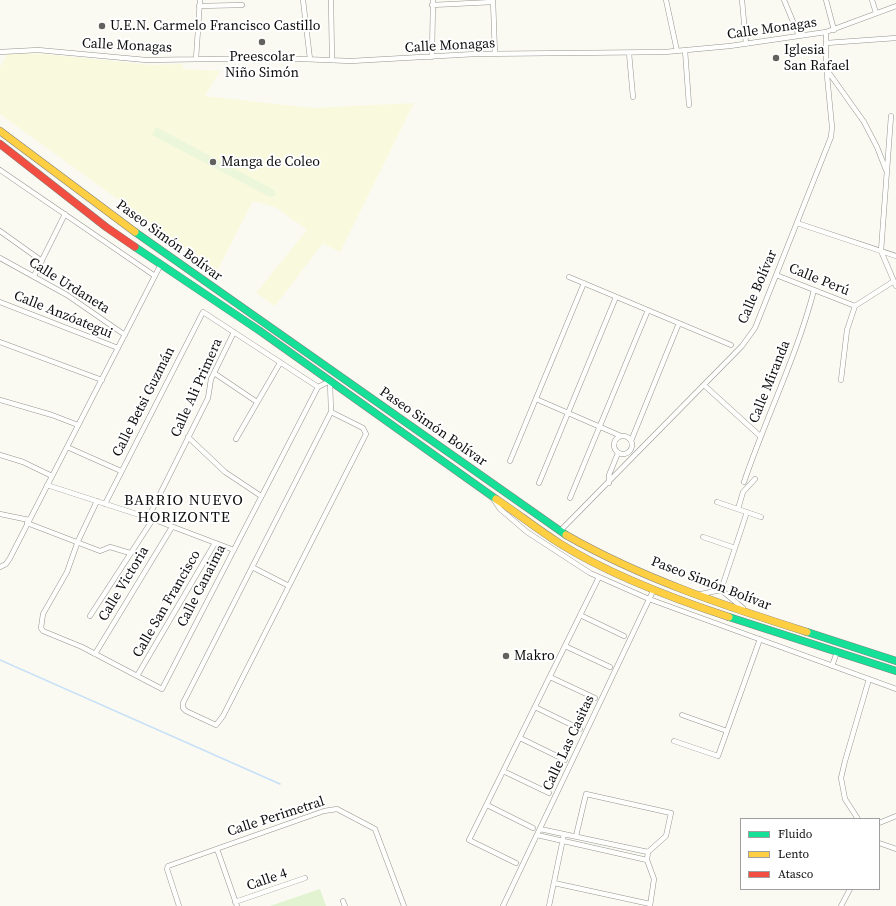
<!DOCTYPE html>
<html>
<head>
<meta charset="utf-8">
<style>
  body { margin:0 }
  #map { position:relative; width:896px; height:906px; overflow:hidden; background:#fbfaf2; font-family:"Source Serif 4",serif }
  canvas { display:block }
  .legend { position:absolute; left:740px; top:818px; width:140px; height:72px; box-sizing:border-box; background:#fff; border:1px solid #9f9f9f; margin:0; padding:5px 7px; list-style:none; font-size:12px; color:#0e0e0e }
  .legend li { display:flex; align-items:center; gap:8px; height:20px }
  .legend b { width:20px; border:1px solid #9f9f9f }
</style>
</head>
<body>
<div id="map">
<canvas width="896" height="906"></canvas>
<ul class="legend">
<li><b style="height:5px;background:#16e098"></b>Fluido</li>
<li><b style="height:5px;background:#ffcf43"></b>Lento</li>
<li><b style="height:5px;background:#f24e42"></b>Atasco</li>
</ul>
</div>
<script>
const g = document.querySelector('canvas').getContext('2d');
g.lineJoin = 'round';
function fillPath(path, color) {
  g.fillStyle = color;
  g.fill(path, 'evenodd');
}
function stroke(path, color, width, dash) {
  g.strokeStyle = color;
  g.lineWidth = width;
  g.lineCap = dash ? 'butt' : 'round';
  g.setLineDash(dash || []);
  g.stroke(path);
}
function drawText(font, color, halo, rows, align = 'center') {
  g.font = font + ' "Source Serif 4",serif';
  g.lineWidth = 4;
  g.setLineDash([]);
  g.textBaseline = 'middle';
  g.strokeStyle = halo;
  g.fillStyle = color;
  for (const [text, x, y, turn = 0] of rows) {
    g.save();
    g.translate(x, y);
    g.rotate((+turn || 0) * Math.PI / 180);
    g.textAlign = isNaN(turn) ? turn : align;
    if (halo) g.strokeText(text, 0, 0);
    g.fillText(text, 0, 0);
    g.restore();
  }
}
fillPath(new Path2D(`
  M8 53 44 54 151 65 183 64V69L220 71 205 96 313 108 414 103 340 252 323 243 275 306 256 293 307 230 275 207 253 201 217 271 0 114V67Z`), '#f8f9dd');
fillPath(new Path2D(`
  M320 889 326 906H270Z`), '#e1f3d0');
fillPath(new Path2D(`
  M156 127 274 190 276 195 270 197 152 135Z`), '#ecf6da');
stroke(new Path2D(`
  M0 660 280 784`), '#c5e0f8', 1.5);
const street = new Path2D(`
  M303 0 310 59
  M331 0 332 60
  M493 0 495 54
  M666 0 677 51
  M742 0 746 44
  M784 0 799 36
  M826 0 834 30
  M872 0 876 13
  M432 5 493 2
  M199 6 242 5
  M826 43 896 38
  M685 50 689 105
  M0 52 38 50 146 60 277 58 351 61 475 54 665 52 730 46 826 32 896 6
  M629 53 633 97
  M432 57 433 0
  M196 59 200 0
  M827 70 864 122 877 147 886 170
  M891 116 881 251 896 286
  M0 170 155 276
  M797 223 896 256
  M0 231 42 261
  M0 258 67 295 125 335
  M776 275 855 306
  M34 276 65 214
  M569 277 731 345
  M0 302 118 348
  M0 342 102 380
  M214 373 257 402
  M841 380 847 330 855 306 894 281
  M704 385 760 436
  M536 399 621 436
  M0 400 52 415 78 425
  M614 445a9 9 0 1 1 18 0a9 9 0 1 1-18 0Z
  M188 437 225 472 261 496
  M236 439 280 363
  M631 441 679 323
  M67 447 121 471
  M0 455 23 462 52 476
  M510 461 584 283
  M744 482C766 417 797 356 814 290
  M539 483 616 297
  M609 483V475L618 453
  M47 485 155 520 234 550
  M492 497 500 509 527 532 590 573 649 599 896 689
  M570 498 648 310
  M97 501 78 541 67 572 43 614 41 628 43 631 82 647 162 689 318 387 330 381 331 412 183 703V708L186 711 216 725 223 716 366 434 363 428 331 412
  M717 502 761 517
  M105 504 203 312 318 387
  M738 509 743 492 755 479
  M0 514 29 520
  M148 518 208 398 211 379 234 332
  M27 523 100 551 110 547 130 553
  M560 531 742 346 755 328 831 137 832 127 826 65V32
  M703 537 735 548
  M0 567 6 564 10 558 161 264
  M252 567 289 586
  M721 590 747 512
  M721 590 743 608
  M701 594 721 590
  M580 615 624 636
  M90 616 153 519
  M565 646 610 667
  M95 654 172 527
  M832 666 837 652
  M137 676 215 543
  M550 677 595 698
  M535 707 580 729
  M682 715 727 731
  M520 738 565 760
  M674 741 718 756 760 639
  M503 771 549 793
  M487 805 533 828
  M858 819 845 799 841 778 845 761 869 679
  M879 823 896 816
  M540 829 648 852
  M537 835 647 860
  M576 836 586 794 671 813 666 836 648 852 647 860 654 879 650 906
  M879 843 896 849
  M217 849 237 906
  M516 863 469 840 599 577
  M554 883 650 904
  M343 901 345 906
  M235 902 305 878
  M179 906 167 869 168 866 324 811 337 809 375 829 404 906
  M503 906 654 589
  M549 906 564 834
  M841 906 850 889`);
const fast = new Path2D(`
  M135 232 566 535
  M135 247 260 331 496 499
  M729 617 896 671
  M807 632 896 661`);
const slow = new Path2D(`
  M0 131 135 232
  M496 499C517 513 537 529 559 543 610 575 671 598 729 617
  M566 535C641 578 725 606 807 632`);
const jam = new Path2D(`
  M0 144 106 227 135 247`);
stroke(street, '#959491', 5.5);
stroke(fast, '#82827e', 8);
stroke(slow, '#82827e', 8);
stroke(jam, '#82827e', 8);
stroke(street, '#fefefd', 4.5);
stroke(fast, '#16e098', 7);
stroke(slow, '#ffcf43', 7);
stroke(jam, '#f24e42', 7);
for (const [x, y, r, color] of [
  [102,26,4,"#61615e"],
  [262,42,4,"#61615e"],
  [776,58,4,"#61615e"],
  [213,162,4,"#61615e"],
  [506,656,4,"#61615e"]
]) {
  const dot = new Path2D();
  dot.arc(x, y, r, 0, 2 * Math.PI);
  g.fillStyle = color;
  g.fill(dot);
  stroke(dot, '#fff', 1.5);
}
drawText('14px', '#0e0e0e', '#fff', [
  ["U.E.N. Carmelo Francisco Castillo",110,26],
  ["Iglesia",784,50],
  ["San Rafael",784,66],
  ["Preescolar",262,57,"center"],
  ["Niño Simón",262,73,"center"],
  ["Manga de Coleo",221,162],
  ["Makro",514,656]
], 'left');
drawText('14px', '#0e0e0e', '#fff', [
  ["Calle Monagas",772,29,-8],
  ["Calle Monagas",127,46,3],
  ["Calle Monagas",450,46,-3],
  ["Paseo Simón Bolívar",169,241,36],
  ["Calle Perú",819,280,22],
  ["Calle Urdaneta",69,286,32],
  ["Calle Bolívar",758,287,-67],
  ["Calle Anzóategui",63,315,22],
  ["Calle Miranda",770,382,-68],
  ["Calle Ali Primera",197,388,-66],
  ["Calle Betsi Guzmán",144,402,-63],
  ["Paseo Simón Bolívar",433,427,35],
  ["Calle Victoria",124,584,-59],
  ["Paseo Simón Bolívar",711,584,21],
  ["Calle Canaima",202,586,-63],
  ["Calle San Francisco",167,604,-60],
  ["Calle Las Casitas",569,743,-65],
  ["Calle Perimetral",276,817,-18],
  ["Calle 4",267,880,-19]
]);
g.letterSpacing = '1px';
drawText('15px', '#0e0e0e', '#fff', [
  ["BARRIO NUEVO",184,501],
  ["HORIZONTE",184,518]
]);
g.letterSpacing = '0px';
</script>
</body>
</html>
